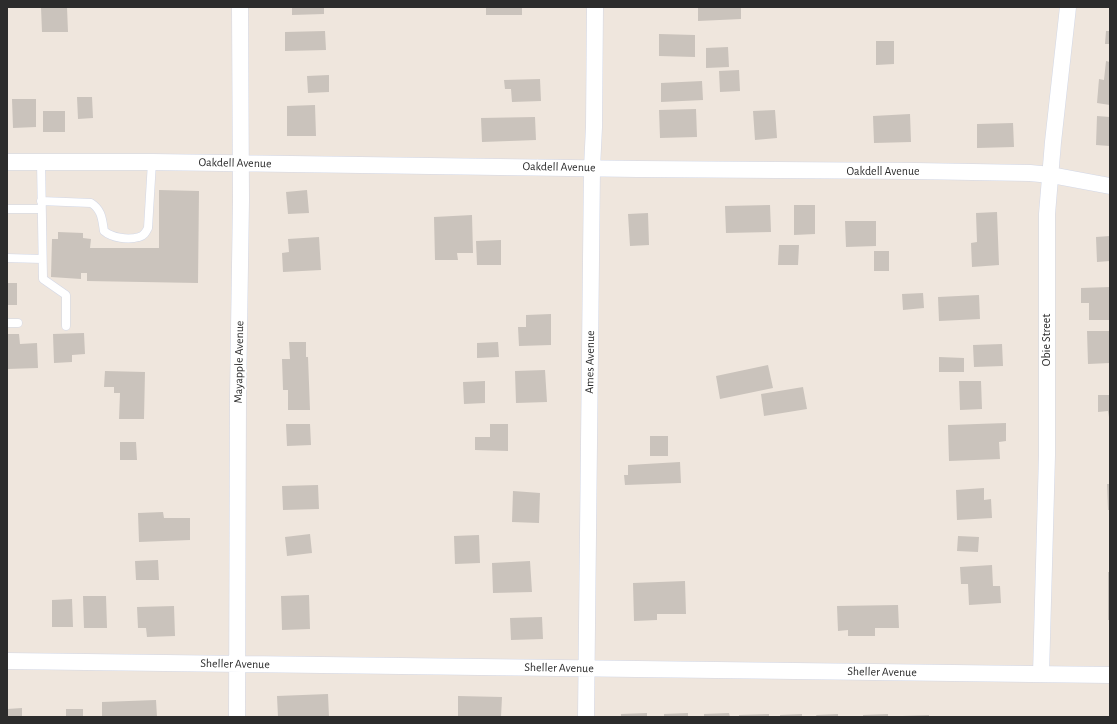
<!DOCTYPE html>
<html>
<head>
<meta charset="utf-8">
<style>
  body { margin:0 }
  #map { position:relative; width:1117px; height:724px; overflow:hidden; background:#efe6dd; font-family:"Alegreya Sans",sans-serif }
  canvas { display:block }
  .frame { position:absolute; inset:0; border:8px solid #2c2c2c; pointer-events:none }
</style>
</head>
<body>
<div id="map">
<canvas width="1117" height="724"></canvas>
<div class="frame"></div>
</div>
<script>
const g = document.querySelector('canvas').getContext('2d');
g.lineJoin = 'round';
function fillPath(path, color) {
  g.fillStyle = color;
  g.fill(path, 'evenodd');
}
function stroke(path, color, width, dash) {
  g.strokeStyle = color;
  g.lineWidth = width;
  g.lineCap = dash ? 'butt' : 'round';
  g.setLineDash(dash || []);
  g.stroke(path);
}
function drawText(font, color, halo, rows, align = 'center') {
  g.font = font + ' "Alegreya Sans",sans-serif';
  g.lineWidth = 4;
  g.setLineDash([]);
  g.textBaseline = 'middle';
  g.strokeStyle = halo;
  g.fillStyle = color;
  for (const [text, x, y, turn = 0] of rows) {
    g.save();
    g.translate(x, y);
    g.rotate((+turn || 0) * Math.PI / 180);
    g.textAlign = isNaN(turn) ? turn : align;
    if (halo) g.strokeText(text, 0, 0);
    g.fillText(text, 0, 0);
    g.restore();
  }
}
fillPath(new Path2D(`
  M41 7H67L68 32H42Z
  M292 7H324V14L292 15Z
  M486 7H522V15H486Z
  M698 7H741V19L698 21Z
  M325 31 326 50 285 51V32Z
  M1106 31H1110V44H1105Z
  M659 34 695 35V57L659 56Z
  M876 41H894V64L876 65Z
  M728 47 729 67 706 68V48Z
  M1106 61 1110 62V105L1097 103 1099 79 1104 80Z
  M739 70 740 91 720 92 719 71Z
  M329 75V92L308 93 307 76Z
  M540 79 541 101 512 102 511 89H505L504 80Z
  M702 81 703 100 661 102V83Z
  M77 97H92L93 118 78 119Z
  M12 99H36V127L13 128Z
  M315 105 316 136H287V106Z
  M696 109 697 137 660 138 659 110Z
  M775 110 777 138 755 140 753 111Z
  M43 111H65V132H43Z
  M910 114 911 142 874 143 873 116Z
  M1097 116 1110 117V146L1096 145Z
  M535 117 536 140 482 142 481 118Z
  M1013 123 1014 147 977 148V124Z
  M159 190 199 191 198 283 87 281V273H81V279L51 277 52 239H58V232L83 233V238L91 239 90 248H159Z
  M307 190 309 213 288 214 286 192Z
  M770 205 771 232 726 233 725 206Z
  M794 205H815V234L794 235Z
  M997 212 999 265 972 267 971 243 977 242 976 213Z
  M648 213 649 245 630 246 628 214Z
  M472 215 473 253H457L458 260H435L434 217Z
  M845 221H876V246L846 247Z
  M1110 236V261L1097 262 1096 237Z
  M319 237 321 270 283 272 282 253 289 252 288 239Z
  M501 240V265H477L476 241Z
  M779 245H799L798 265H778Z
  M874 251H889V271H874Z
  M7 283H17V305H7Z
  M1110 287V320H1089V303H1081V288Z
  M923 293 924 308 903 310 902 294Z
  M979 295 980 319 939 321 938 297Z
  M551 314V345L519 346 518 327H526V315Z
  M1087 331H1110V363L1088 364Z
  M84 333 85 354 72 355V362L54 363 53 334Z
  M7 334H19L20 344 37 343 38 368 7 369Z
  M289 342H306V357H308L310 410H288V390H283L282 359H290Z
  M498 342 499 357 477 358V343Z
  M1002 344 1003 366 974 367 973 345Z
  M939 357 964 358V372H939Z
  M768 365 773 388 720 399 716 376Z
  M545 370 547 402 516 403 515 371Z
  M105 371 145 372 144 419H119L120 393H114V387H104Z
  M485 381V403L464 404 463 382Z
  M959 381H981L982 409 960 410Z
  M803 387 807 409 764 416 761 394Z
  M1098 395H1110V417H1109L1108 411 1098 412Z
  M1006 423V441L999 442 1000 459 949 461 948 425Z
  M286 424H310L311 445 287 446Z
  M490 424H508V451L475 450V437H490Z
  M650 436H668V456H650Z
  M120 442H136L137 460H120Z
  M680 462 681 483 625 485 624 475H628V465Z
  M1107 484H1110V510H1108Z
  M318 485 319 509 283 510 282 486Z
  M984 488V500L991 499 992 518 957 520 956 490Z
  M513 491 540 493 539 523 512 522Z
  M163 512 164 518H190V540L139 542 138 513Z
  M310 534 312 553 287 556 285 537Z
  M479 535 480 563 455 564 454 536Z
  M958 536 979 537 978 552 957 551Z
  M158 560 159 580H136L135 561Z
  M530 561 532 592 493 593 492 563Z
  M992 565 993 586H1000L1001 603 969 605 968 584H961L960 567Z
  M1108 572H1110V620H1108Z
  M685 581 686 614H657V620L634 621 633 583Z
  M309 595 310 629 282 630 281 596Z
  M83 596H106L107 628H84Z
  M72 599 73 627H52V600Z
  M898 605 899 628H875V636H848V630L838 631 837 606Z
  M174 606 175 636 147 637 146 628H138L137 607Z
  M542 617 543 639 511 640 510 618Z
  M328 694 329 717H278L277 696Z
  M458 696 502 697 501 717H458Z
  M156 700 157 717H102V702Z
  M22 708V717H7V709Z
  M66 709H83V717H66Z
  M647 713V717H621V714Z
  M688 713V717H664V714Z
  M729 713 730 717H704V714Z
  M769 714V717H739V715Z
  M802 714V717H780V715Z
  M838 714V717H817L816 715Z
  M888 714V717H863V715Z
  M929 715V717H902V716Z`), '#cac3bc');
const service = new Path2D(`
  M41 161 43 279 66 295V326
  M41 201 91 203C102 210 102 219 104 231 112 238 128 240 139 237 144 236 146 232 148 228L152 162
  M7 209H41
  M7 258 42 259
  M7 323H18`);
const minor = new Path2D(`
  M7 162H152L638 169 915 171 1030 173 1051 175 1110 186
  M7 661 1110 675
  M1041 674 1047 455V214L1053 142 1068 7
  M237 717 238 395 241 200 240 7
  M586 717 592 168 594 127 595 7`);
stroke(service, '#d2d7e6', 9);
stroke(minor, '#d2d7e6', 17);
stroke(service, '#fff', 8);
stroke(minor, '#fff', 16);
drawText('12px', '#2c2c2c', '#fff', [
  ["Oakdell Avenue",235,163,1],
  ["Oakdell Avenue",559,167,1],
  ["Oakdell Avenue",883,171],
  ["Obie Street",1046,340,-90],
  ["Mayapple Avenue",239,362,-89],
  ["Ames Avenue",590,362,-89],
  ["Sheller Avenue",235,664,1],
  ["Sheller Avenue",559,668,1],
  ["Sheller Avenue",882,672,1]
]);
</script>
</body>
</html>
